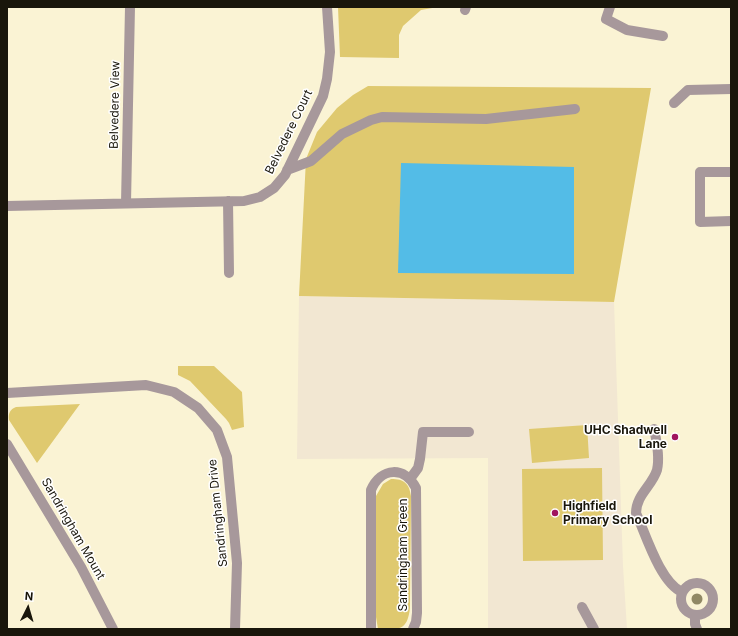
<!DOCTYPE html>
<html>
<head>
<meta charset="utf-8">
<style>
  body { margin:0 }
  #map { position:relative; width:738px; height:636px; overflow:hidden; background:#faf3d4; font-family:Inter,sans-serif }
  canvas { display:block }
  .frame { position:absolute; inset:0; border:8px solid #19160b; pointer-events:none }
  .north { position:absolute; left:8px; top:588px; width:40px; height:40px; -webkit-text-stroke:3px #fff; paint-order:stroke; rotate:5deg; font-size:11px; font-weight:700; line-height:16px; text-align:center; color:#19160b }
  .north::after { content:''; display:block; margin:auto; width:14px; height:18px; background:#19160b; clip-path:polygon(50% 0,100% 100%,50% 72%,0 100%) }
</style>
</head>
<body>
<div id="map">
<canvas width="738" height="636"></canvas>
<div class="frame"></div>
<div class="north">N</div>
</div>
<script>
const g = document.querySelector('canvas').getContext('2d');
g.lineJoin = 'round';
function fillPath(path, color) {
  g.fillStyle = color;
  g.fill(path, 'evenodd');
}
function stroke(path, color, width, dash) {
  g.strokeStyle = color;
  g.lineWidth = width;
  g.lineCap = dash ? 'butt' : 'round';
  g.setLineDash(dash || []);
  g.stroke(path);
}
function drawText(font, color, halo, rows, align = 'center') {
  g.font = font + ' Inter,sans-serif';
  g.lineWidth = 3;
  g.setLineDash([]);
  g.textBaseline = 'middle';
  g.strokeStyle = halo;
  g.fillStyle = color;
  for (const [text, x, y, turn = 0] of rows) {
    g.save();
    g.translate(x, y);
    g.rotate((+turn || 0) * Math.PI / 180);
    g.textAlign = isNaN(turn) ? turn : align;
    if (halo) g.strokeText(text, 0, 0);
    g.fillText(text, 0, 0);
    g.restore();
  }
}
fillPath(new Path2D(`
  M299 296 614 302 623 566 627 629H488V458L297 459Z`), '#f2e7d2');
fillPath(new Path2D(`
  M338 7H438L421 10 403 26 399 35V58L340 57Z
  M368 86 651 88 614 302 299 296 306 159 317 132 337 108 353 95Z
  M178 366H214L242 392 244 427 232 430 229 423 226 419 190 381 178 375Z
  M80 404 37 463 9 420C8 414 10 409 16 407Z
  M587 425 589 458 532 463 529 429Z
  M602 468 603 560 523 561 522 469Z
  M391 479C404 479 409 483 411 496L410 608C407 632 399 629 378 629L376 617V496L383 484Z`), '#dfc96f');
fillPath(new Path2D(`
  M401 163 574 167V274L398 273Z`), '#53bce7');
stroke(new Path2D(`
  M610 7 606 19 627 30 663 36
  M465 10 466 7
  M674 103 688 90 731 89
  M287 170 311 161 342 134 371 120 382 117 486 119 575 109
  M731 172H700V222L731 221
  M228 201 229 273
  M126 203 130 7
  M7 206 244 201 260 197 274 188 285 175 323 96 327 79 330 52 327 7
  M7 393 146 385 174 392 198 408 217 430 227 457 237 563 235 629
  M654 429C657 442 660 457 657 470 652 486 636 495 636 513 646 535 660 582 682 592
  M7 444 81 567 113 629
  M410 479 418 468 420 459 423 432H469
  M681 599a16 16 0 1 1 32 0a16 16 0 1 1-32 0Z
  M582 607 594 629
  M695 615V624L697 629
  M371 629V490C381 467 405 466 416 488L417 613 416 622 413 629`), '#a7989b', 10);
g.fillStyle = '#908864';
for (const [x, y] of [
  [697,599]
]) {
  g.beginPath();
  g.arc(x, y, 5.5, 0, 2 * Math.PI);
  g.fill();
}
for (const [x, y, r, color] of [
  [675,437,4,"#a0145f"],
  [555,513,4,"#a0145f"]
]) {
  const dot = new Path2D();
  dot.arc(x, y, r, 0, 2 * Math.PI);
  g.fillStyle = color;
  g.fill(dot);
  stroke(dot, '#fff', 1.5);
}
drawText('12px', '#19160b', '#fff', [
  ["Belvedere View",115,105,-89],
  ["Belvedere Court",289,132,-64],
  ["Sandringham Drive",218,513,-96],
  ["Sandringham Mount",73,529,60],
  ["Sandringham Green",403,555,-90]
]);
drawText('bold 12px', '#19160b', '#fff', [
  ["UHC Shadwell",667,430],
  ["Lane",667,444],
  ["Highfield",563,506,"left"],
  ["Primary School",563,520,"left"]
], 'right');
</script>
</body>
</html>
